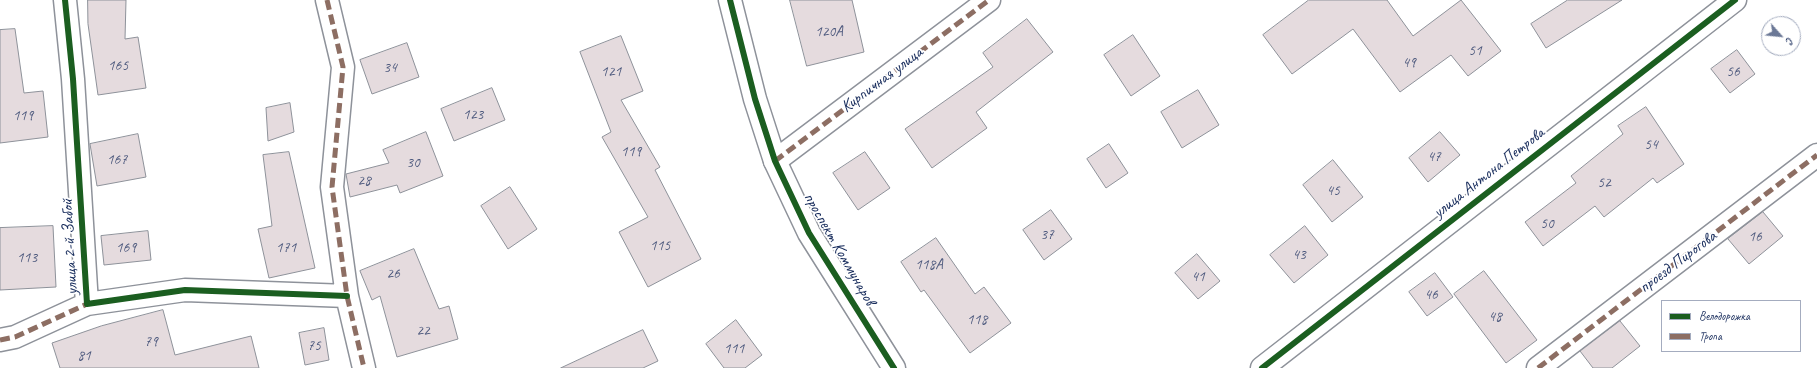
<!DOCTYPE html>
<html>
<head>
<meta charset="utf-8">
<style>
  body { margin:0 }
  #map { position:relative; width:1817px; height:368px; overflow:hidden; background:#fff; font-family:Caveat,sans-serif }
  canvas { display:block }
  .legend { position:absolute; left:1661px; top:300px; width:140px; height:52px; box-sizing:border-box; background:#fff; border:1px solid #a4acbf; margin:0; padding:5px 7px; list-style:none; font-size:12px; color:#1b2f5e }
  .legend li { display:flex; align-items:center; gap:8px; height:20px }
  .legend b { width:20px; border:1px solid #a4acbf }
  .north { position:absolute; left:1761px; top:16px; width:40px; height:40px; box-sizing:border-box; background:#fff; border:1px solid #a4acbf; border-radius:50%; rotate:117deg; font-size:11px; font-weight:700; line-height:16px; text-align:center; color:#1b2f5e }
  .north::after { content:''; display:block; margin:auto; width:14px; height:18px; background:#6b7896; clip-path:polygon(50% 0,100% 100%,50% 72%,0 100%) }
</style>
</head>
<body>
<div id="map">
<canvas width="1817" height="368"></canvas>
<ul class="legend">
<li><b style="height:5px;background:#1b5e20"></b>Велодорожка</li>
<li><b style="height:5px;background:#8d6e63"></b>Тропа</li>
</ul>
<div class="north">С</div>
</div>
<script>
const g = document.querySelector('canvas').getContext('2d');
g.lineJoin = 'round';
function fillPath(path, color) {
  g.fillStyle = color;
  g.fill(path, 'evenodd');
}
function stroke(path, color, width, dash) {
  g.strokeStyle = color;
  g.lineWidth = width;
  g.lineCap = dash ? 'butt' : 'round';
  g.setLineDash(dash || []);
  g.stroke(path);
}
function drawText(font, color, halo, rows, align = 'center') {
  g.font = font + ' Caveat,sans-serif';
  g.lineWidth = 3.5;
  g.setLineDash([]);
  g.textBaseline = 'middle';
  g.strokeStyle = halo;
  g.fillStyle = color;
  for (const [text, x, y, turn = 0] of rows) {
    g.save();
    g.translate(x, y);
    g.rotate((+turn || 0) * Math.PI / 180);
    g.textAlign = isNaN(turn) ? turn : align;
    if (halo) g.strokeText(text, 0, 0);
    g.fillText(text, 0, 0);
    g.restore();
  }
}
const building = new Path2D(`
  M88 0H126L125 39 138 37 146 88 98 95 88 24Z
  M790 0H852L864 52 807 66Z
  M1309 0H1387L1413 36 1461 0 1501 51 1468 76 1451 55 1400 92 1353 29 1292 74 1263 35Z
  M1568 0H1622L1546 48 1531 24Z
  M1027 19 1053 52 976 112 987 128 932 168 905 129 993 67 983 53Z
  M15 29 24 93 43 91 48 137 0 143V30Z
  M1133 35 1160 76 1131 96 1104 55Z
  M621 36 643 91 621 100 660 167 655 170 701 259 648 287 619 232 648 217 602 137 611 132 580 52Z
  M407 43 419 77 372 94 360 60Z
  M1737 50 1755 74 1730 93 1711 69Z
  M492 88 505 120 454 141 441 109Z
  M1198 90 1219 125 1182 148 1161 112Z
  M290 103 294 132 268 141 266 108Z
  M1646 107 1684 164 1657 183 1653 178 1604 217 1595 206 1543 246 1525 222 1576 183 1571 176 1623 134 1618 126Z
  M426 132 443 176 400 193 397 185 350 197 346 174 389 163 383 150Z
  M1440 132 1460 155 1428 182 1409 158Z
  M138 134 146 177 97 186 90 144Z
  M1109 144 1128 173 1106 188 1087 159Z
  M289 152 315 268 269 278 258 229 272 226 263 155Z
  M865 152 890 188 858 210 833 173Z
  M1333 160 1363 197 1332 222 1303 185Z
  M510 187 537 229 508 249 481 206Z
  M1051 210 1072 239 1044 260 1023 230Z
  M1763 212 1783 236 1749 264 1728 239Z
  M53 226 56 287 0 290V228Z
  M1305 226 1328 255 1294 283 1270 255Z
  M148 231 151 260 104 265 101 236Z
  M936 238 975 294 984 287 1011 323 970 353 924 290 921 292 901 262Z
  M414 249 439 309 449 306 458 339 397 357 380 296 372 300 360 271Z
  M1197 254 1220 281 1198 299 1175 273Z
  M1484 271 1537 340 1506 363 1454 294Z
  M1435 273 1453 297 1427 316 1409 292Z
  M163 310 175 355 251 336 259 368H60L52 343 101 326Z
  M736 320 762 355 745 368H724L706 344Z
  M1620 321 1640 346 1612 368H1593L1580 351Z
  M324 328 329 360 305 365 299 333Z
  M643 330 658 361 643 368H561Z`);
fillPath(building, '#e5dbde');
stroke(building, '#8e929a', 1);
const minor = new Path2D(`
  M65 0 73 79 87 304 185 290 347 296
  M327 0 343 67 332 187 347 296 364 368
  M775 161 989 0
  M0 340 15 337 87 304
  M1538 368 1817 155`);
const tertiary = new Path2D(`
  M730 0 755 99 775 161 809 233 894 368
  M1262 368 1735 0`);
stroke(minor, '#8e929a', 25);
stroke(tertiary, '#8e929a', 25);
stroke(minor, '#fff', 22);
stroke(tertiary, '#fff', 22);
stroke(new Path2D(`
  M327 0 343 67 332 187 347 296 364 368
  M775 161 989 0
  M0 340 15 337 87 304
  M1538 368 1817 155`), '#8d6e63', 5, [10, 5]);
stroke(new Path2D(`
  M65 0 73 79 87 304 185 290 347 296
  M730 0 755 99 775 161 809 233 894 368
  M1262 368 1735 0`), '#1b5e20', 6);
drawText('15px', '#4e5a7e', null, [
  ["120А",829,32],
  ["51",1475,51],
  ["49",1409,63],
  ["165",118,66],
  ["34",390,68],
  ["121",611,72],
  ["56",1733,72],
  ["123",473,115],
  ["119",23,116],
  ["54",1651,145],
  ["119",631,152],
  ["47",1434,157],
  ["167",117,160],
  ["30",413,163],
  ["28",364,181],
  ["52",1604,183],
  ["45",1333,191],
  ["50",1547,224],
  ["37",1047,235],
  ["16",1755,237],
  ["115",660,246],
  ["169",126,248],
  ["171",286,248],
  ["43",1299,255],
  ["113",27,258],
  ["118А",929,265],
  ["26",393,274],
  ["41",1198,277],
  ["46",1431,295],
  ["48",1495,317],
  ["118",977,320],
  ["22",423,331],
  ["79",151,342],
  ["75",314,346],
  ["111",734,349],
  ["81",84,356]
]);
drawText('17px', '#1b2f5e', '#fff', [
  ["Кирпичная улица",882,80,-37],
  ["улица Антона Петрова",1489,173,-38],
  ["улица 2-й Забой",70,247,-93],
  ["проспект Коммунаров",839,249,60],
  ["проезд Пирогова",1678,262,-37]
]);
</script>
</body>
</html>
